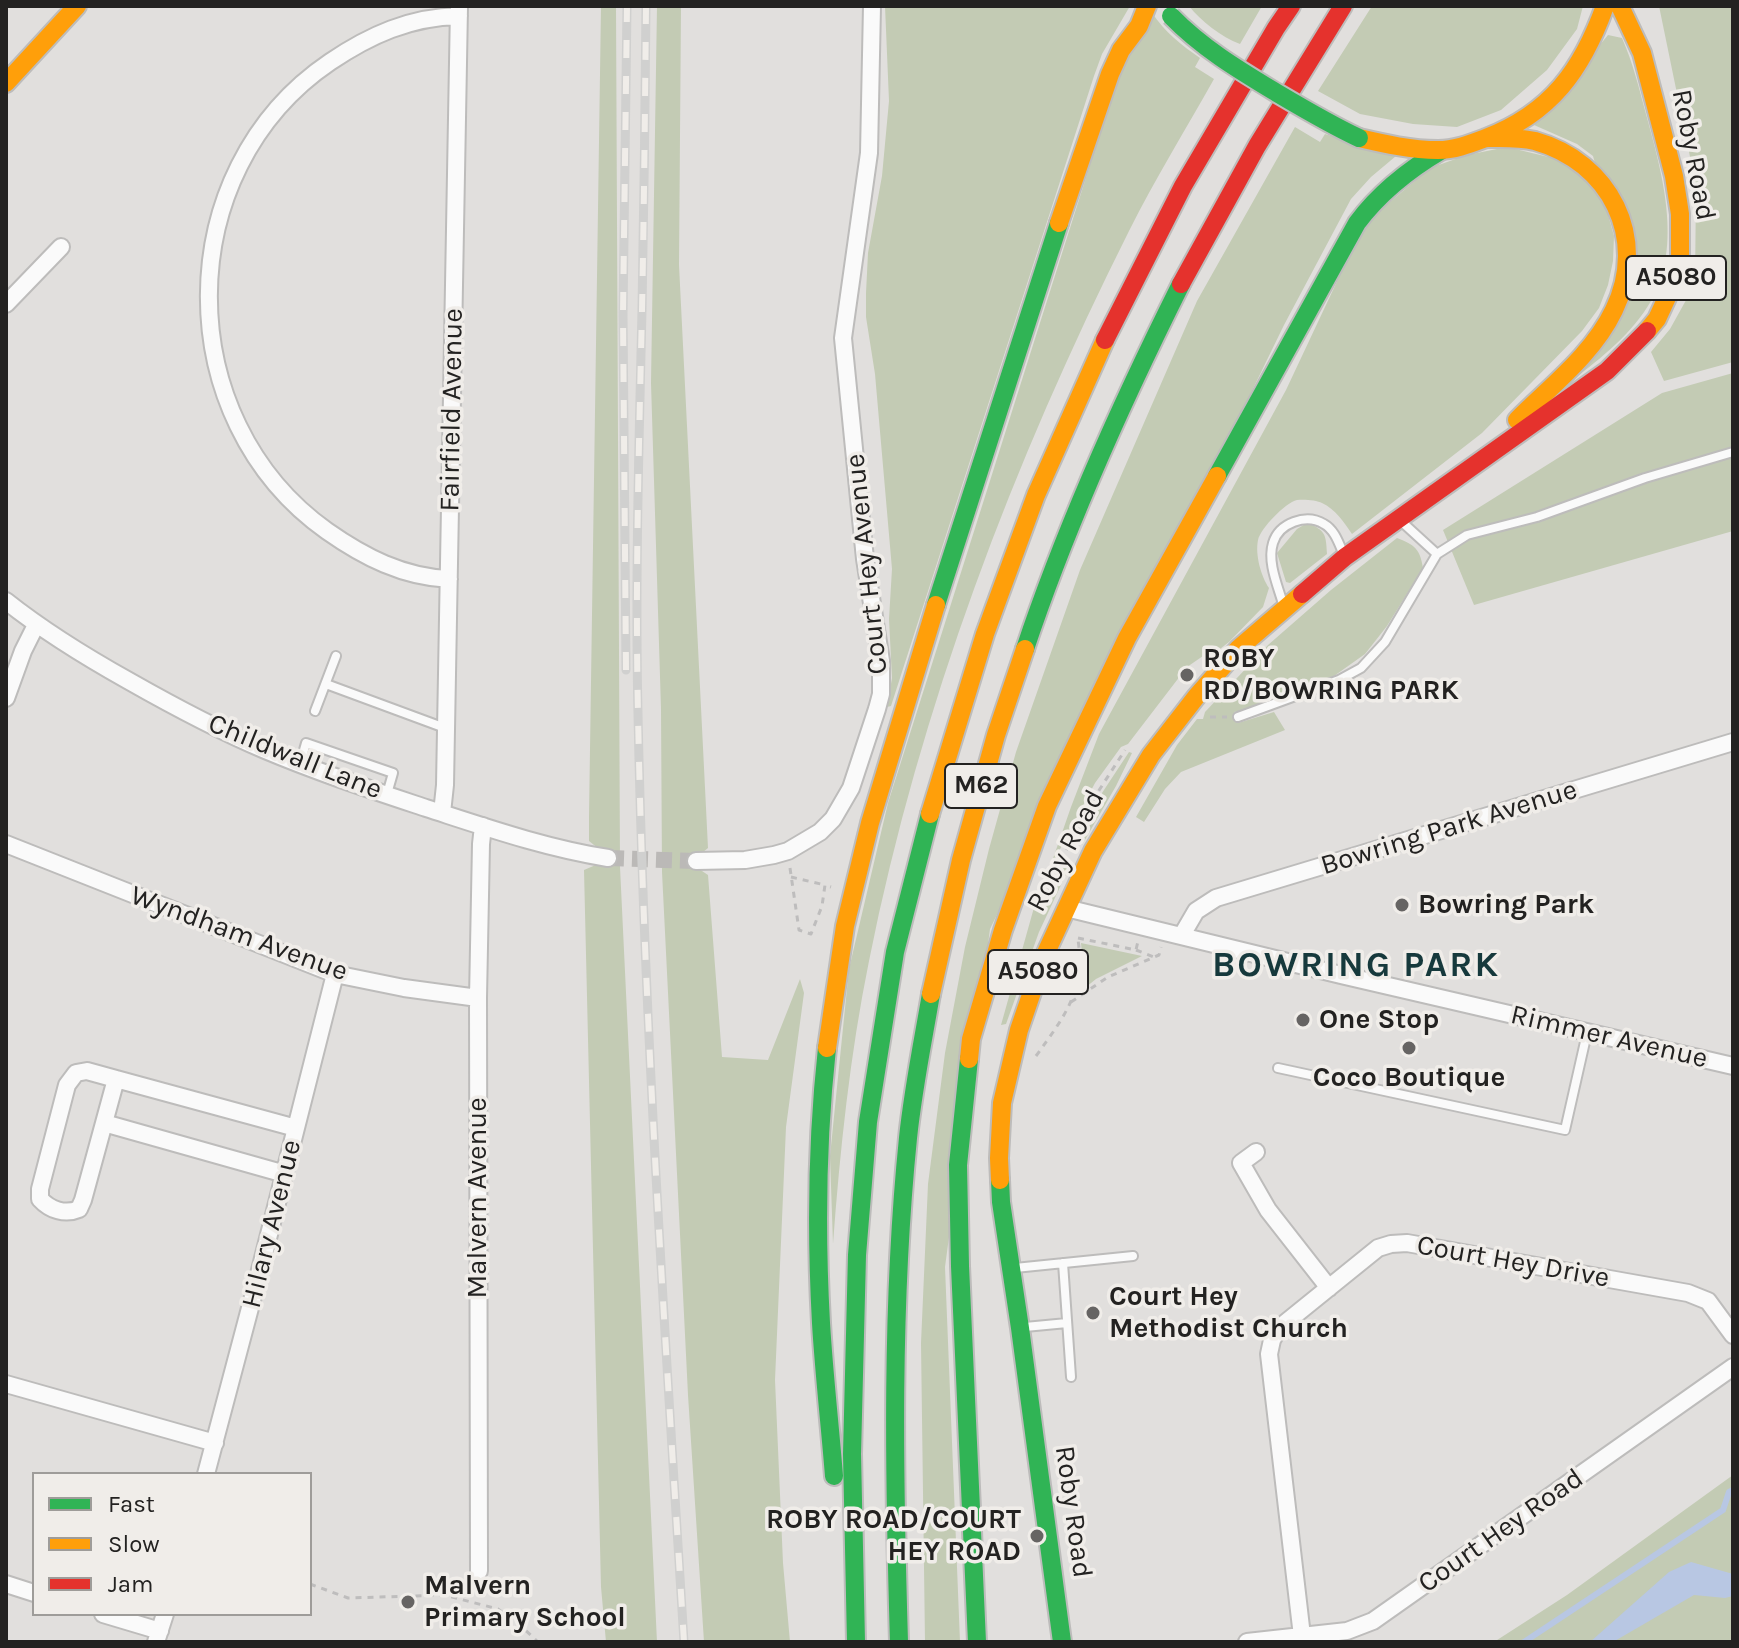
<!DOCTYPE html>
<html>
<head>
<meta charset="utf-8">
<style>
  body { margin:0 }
  #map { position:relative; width:1739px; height:1648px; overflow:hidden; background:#e1dfdd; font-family:Karla,sans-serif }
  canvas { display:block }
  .frame { position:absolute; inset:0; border:8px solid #232221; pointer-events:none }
  .legend { position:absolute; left:32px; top:1472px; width:280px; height:144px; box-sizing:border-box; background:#f0ede9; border:2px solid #9e9c99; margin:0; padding:10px 14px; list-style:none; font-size:24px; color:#232221 }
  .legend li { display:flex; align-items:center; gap:16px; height:40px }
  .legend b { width:40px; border:2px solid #9e9c99 }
</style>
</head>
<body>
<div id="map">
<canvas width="1739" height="1648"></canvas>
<div class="frame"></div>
<ul class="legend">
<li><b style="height:10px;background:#30b455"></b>Fast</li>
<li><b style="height:10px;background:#ff9f0a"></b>Slow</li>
<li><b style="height:10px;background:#e5322d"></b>Jam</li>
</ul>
</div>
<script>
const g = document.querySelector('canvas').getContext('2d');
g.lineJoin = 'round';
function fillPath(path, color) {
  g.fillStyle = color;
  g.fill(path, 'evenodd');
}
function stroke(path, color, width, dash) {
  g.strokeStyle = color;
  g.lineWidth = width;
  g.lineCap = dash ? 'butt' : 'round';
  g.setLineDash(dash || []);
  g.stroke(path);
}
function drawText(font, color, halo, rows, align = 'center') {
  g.font = font + ' Karla,sans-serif';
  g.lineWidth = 7;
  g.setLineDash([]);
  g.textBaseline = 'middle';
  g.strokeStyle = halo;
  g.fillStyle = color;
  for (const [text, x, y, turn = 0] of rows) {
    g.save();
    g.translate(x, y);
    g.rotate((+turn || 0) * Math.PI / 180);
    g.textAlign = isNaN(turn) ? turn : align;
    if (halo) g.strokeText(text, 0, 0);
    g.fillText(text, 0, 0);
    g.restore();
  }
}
fillPath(new Path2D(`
  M601 6H616L620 867 657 1642H606L601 1587 584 870 598 864 599 849 589 841V817Z
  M657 6H681L679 265 708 848 697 857 699 869 708 875 722 1057 768 1060 800 979 804 993 786 1127 775 1380 783 1563 790 1642H704L688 1395 662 872 661 709 651 383Z
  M885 6H1130L1102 54 1094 76 891 706 887 707 892 678 889 619 892 569 875 374 866 317V293L868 253 882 176 889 101Z
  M1189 6H1262L1240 44C1221 37 1201 21 1189 6Z
  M1372 6H1583L1577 29 1547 70 1501 110 1457 127 1413 124 1360 114 1318 91Z
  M1659 6H1733V362L1664 381 1651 352 1670 329 1695 284 1696 186Z
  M1152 13C1165 32 1181 45 1200 58L1195 67 1214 79C1186 129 1155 179 1129 231 1013 462 920 707 869 961 850 1054 840 1150 833 1244L830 1156 849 969 888 803 1121 67Z
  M1608 35 1622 38C1633 63 1639 88 1646 114 1662 173 1683 245 1651 301 1632 334 1602 357 1573 380L1630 286 1593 156 1577 144 1534 125Z
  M1295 127 1320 142 1325 134 1396 156 1371 177 1351 199 1284 325 990 929 945 1267 960 1642H925L921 1343 928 1184 945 1053 965 947 989 849 1016 752 1080 570 1197 301Z
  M1507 147 1561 160 1594 188 1607 211 1614 236 1613 261 1608 285 1599 308 1582 331 1482 433 1352 534C1344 522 1335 509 1322 503 1317 500 1303 499 1297 500 1285 503 1261 528 1258 540 1255 555 1261 576 1269 588L1263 607 1229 642 1207 659 1203 656 1187 667 1128 744 1121 747 1095 783 1049 870 1071 807 1099 734 1286 390 1364 224 1430 168 1467 155Z
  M1733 373V531L1474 605 1443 530 1662 393Z
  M1307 523C1326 530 1326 535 1327 554L1290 583 1286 582 1277 553 1297 529Z
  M1397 538C1415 545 1420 549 1423 568L1387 626 1365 654 1334 676 1249 710 1234 712 1238 723 1274 712 1285 730 1181 772 1165 789 1144 822 1136 817 1177 745 1197 719H1203L1205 712 1268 645 1331 590Z
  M1129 752 1132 753 1116 786 1082 845 1075 841 1095 805 1104 799 1102 793Z
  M1063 865 1069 868 1039 932 1006 1024 1001 1025 1035 904 1045 906Z
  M1081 943 1142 956 1096 979 1081 991 1083 964Z
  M1733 1475V1642H1494L1567 1595Z`), '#c3cbb4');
fillPath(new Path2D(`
  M1691 1562 1733 1574V1596L1725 1598 1694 1595 1613 1642H1590L1669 1572Z`), '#b8c7e3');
stroke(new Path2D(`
  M1524 1642 1723 1510 1729 1492 1733 1490`), '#b8c7e3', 6);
stroke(new Path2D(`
  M608 858 696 861`), '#bbb9b7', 16, [16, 8]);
const lane = new Path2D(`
  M1402 522 1437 554 1467 535 1537 517 1645 478 1733 452
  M1283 604C1278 586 1267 562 1273 543 1279 523 1306 513 1324 524 1335 530 1339 544 1344 555
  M326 684 445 728
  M315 711 336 656
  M1238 717 1339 680 1361 668 1385 642 1437 554
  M300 764 306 743 393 773 387 794
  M1278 1068 1565 1130 1587 1033
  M1063 1263 1071 1377
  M1015 1268 1133 1256
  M1025 1327 1067 1323`);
const street = new Path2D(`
  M6 304 61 247
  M449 579C403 577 364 557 327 531 169 419 169 171 330 62 370 35 410 17 459 16
  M6 601C45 632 86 657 129 681 173 706 218 730 265 750 317 772 372 790 426 808 485 827 545 848 608 858
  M6 698 23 651 36 625
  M442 813 445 785 459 7
  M6 844 335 974 404 988 478 998
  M696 861 745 860 774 855 788 851 820 832 833 819 851 788 877 709 881 694V661L865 559 843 338 869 153 872 6
  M1066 908 1341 975 1733 1066
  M1182 935 1196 911 1216 898 1733 742
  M116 1079 296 1128
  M104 1123 116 1079 87 1071 76 1073 67 1085 40 1189V1199C50 1210 65 1215 79 1209L83 1200 104 1123 285 1174
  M1256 1152 1241 1163 1268 1210 1329 1288
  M6 1384 215 1443
  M206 1474 259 1274 335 974
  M479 1571 478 998 481 844 483 826
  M6 1584 34 1593
  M103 1614 160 1631
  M1302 1636 1269 1354 1272 1340 1279 1328 1378 1248 1391 1244 1407 1243 1688 1293 1708 1301 1733 1335
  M156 1642 165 1614
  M1247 1642 1347 1631 1373 1621 1733 1367`);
const fast = new Path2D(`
  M1217 476 1357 223C1380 192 1408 170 1442 150
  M936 605 1059 223
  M1025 649C1067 523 1122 402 1181 284
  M827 1048C817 1139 816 1232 821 1323 824 1374 830 1425 834 1476
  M969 1059 958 1165 960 1266 977 1642
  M1000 1180 1001 1202 1020 1328 1062 1642
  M856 1642 852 1454 857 1255 868 1122 895 952 930 814
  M899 1642C894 1474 891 1305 908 1138 913 1089 923 1041 931 994`);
const slow = new Path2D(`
  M1620 6 1642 53 1674 176 1680 214V258L1676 278 1657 319 1647 331
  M6 83 77 6
  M1359 138C1385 144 1411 150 1438 150 1455 150 1470 144 1486 138 1551 113 1582 70 1605 6
  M1486 138C1502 138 1519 137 1535 141 1610 162 1649 238 1614 310 1593 354 1551 386 1517 420
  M1059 223 1110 74 1121 50 1139 26 1147 6
  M930 814 985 634 1036 495 1105 340
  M931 994 961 860 996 735 1025 649
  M827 1048 845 926 870 823 936 605
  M969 1059 971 1039 1003 930 1047 806 1127 638 1217 476
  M1000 1180 999 1158 1002 1103 1019 1030 1044 957 1093 851 1151 755 1196 697 1239 648 1302 594`);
const jam = new Path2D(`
  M1181 284 1257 146 1343 6
  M1105 340 1183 186 1276 28 1291 6
  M1302 594 1345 557 1607 371 1647 331`);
stroke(lane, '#bdbcbb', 12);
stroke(street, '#bdbcbb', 20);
stroke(fast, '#bdbcbb', 22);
stroke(slow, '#bdbcbb', 22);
stroke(jam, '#bdbcbb', 22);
stroke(new Path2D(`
  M1210 717H1227
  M1076 833 1096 795 1125 750
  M790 868 799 930 811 934 822 906 825 885 831 887
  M791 877 825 885
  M1047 894 1068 847
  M1078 938 1136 950 1138 941
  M1136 950 1154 957
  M1071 1002 1108 977 1159 955 1161 947
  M1036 1056C1064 1017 1086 990 1078 940
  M310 1584 348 1598 444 1595 498 1609 521 1626 538 1642`), '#bebdbd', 3, [6, 6]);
stroke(lane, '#fafafa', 8);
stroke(street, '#fafafa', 16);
stroke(fast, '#30b455', 18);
stroke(slow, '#ff9f0a', 18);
stroke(jam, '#e5322d', 18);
const rail = new Path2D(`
  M646 6C645 107 644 209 642 310 639 445 635 579 638 714 644 1023 665 1333 684 1642
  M626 670 623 314 627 6`);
stroke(rail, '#d0d0cf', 9);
stroke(rail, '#f0ede9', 6, [18]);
const fastBridge = new Path2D(`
  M1171 16C1202 48 1239 70 1277 93 1304 109 1331 125 1359 138`);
stroke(fastBridge, '#bdbcbb', 22, []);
stroke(fastBridge, '#30b455', 18);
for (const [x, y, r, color] of [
  [1187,675,8,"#666463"],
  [1402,905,8,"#666463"],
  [1303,1020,8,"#666463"],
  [1409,1048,8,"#666463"],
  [1093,1313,8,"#666463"],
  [1037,1536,8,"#666463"],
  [408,1602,8,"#666463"]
]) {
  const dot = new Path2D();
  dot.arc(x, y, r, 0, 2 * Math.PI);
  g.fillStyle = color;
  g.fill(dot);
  stroke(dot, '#f0ede9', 3);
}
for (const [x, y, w] of [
  [1676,278,100],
  [981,786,72],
  [1038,972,100]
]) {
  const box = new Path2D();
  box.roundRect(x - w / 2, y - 22, w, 44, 6);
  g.fillStyle = '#f0ede9';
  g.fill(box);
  stroke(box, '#232221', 2);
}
drawText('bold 26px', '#232221', null, [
  ["A5080",1676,278],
  ["M62",981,786],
  ["A5080",1038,972]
]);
drawText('28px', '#232221', '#f0ede9', [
  ["Roby Road",1693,155,79],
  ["Fairfield Avenue",452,410,-89],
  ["Court Hey Avenue",867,564,-96],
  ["Childwall Lane",295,757,22],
  ["Bowring Park Avenue",1449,828,-17],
  ["Roby Road",1066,851,-62],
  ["Wyndham Avenue",239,934,20],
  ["Rimmer Avenue",1609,1037,13],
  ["Malvern Avenue",478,1198,-90],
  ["Hilary Avenue",272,1224,-76],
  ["Court Hey Drive",1513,1262,10],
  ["Roby Road",1073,1512,82],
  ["Court Hey Road",1501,1531,-35]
]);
drawText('bold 28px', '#232221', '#f0ede9', [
  ["ROBY",1203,659],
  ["RD/BOWRING PARK",1203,691],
  ["Bowring Park",1418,905],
  ["One Stop",1319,1020],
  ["Coco Boutique",1409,1078,"center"],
  ["Court Hey",1109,1297],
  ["Methodist Church",1109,1329],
  ["ROBY ROAD/COURT",1021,1520,"right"],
  ["HEY ROAD",1021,1552,"right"],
  ["Malvern",424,1586],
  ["Primary School",424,1618]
], 'left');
g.letterSpacing = '2px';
drawText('bold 36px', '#16393c', '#f0ede9', [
  ["BOWRING PARK",1356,966]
]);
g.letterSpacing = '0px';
</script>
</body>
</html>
